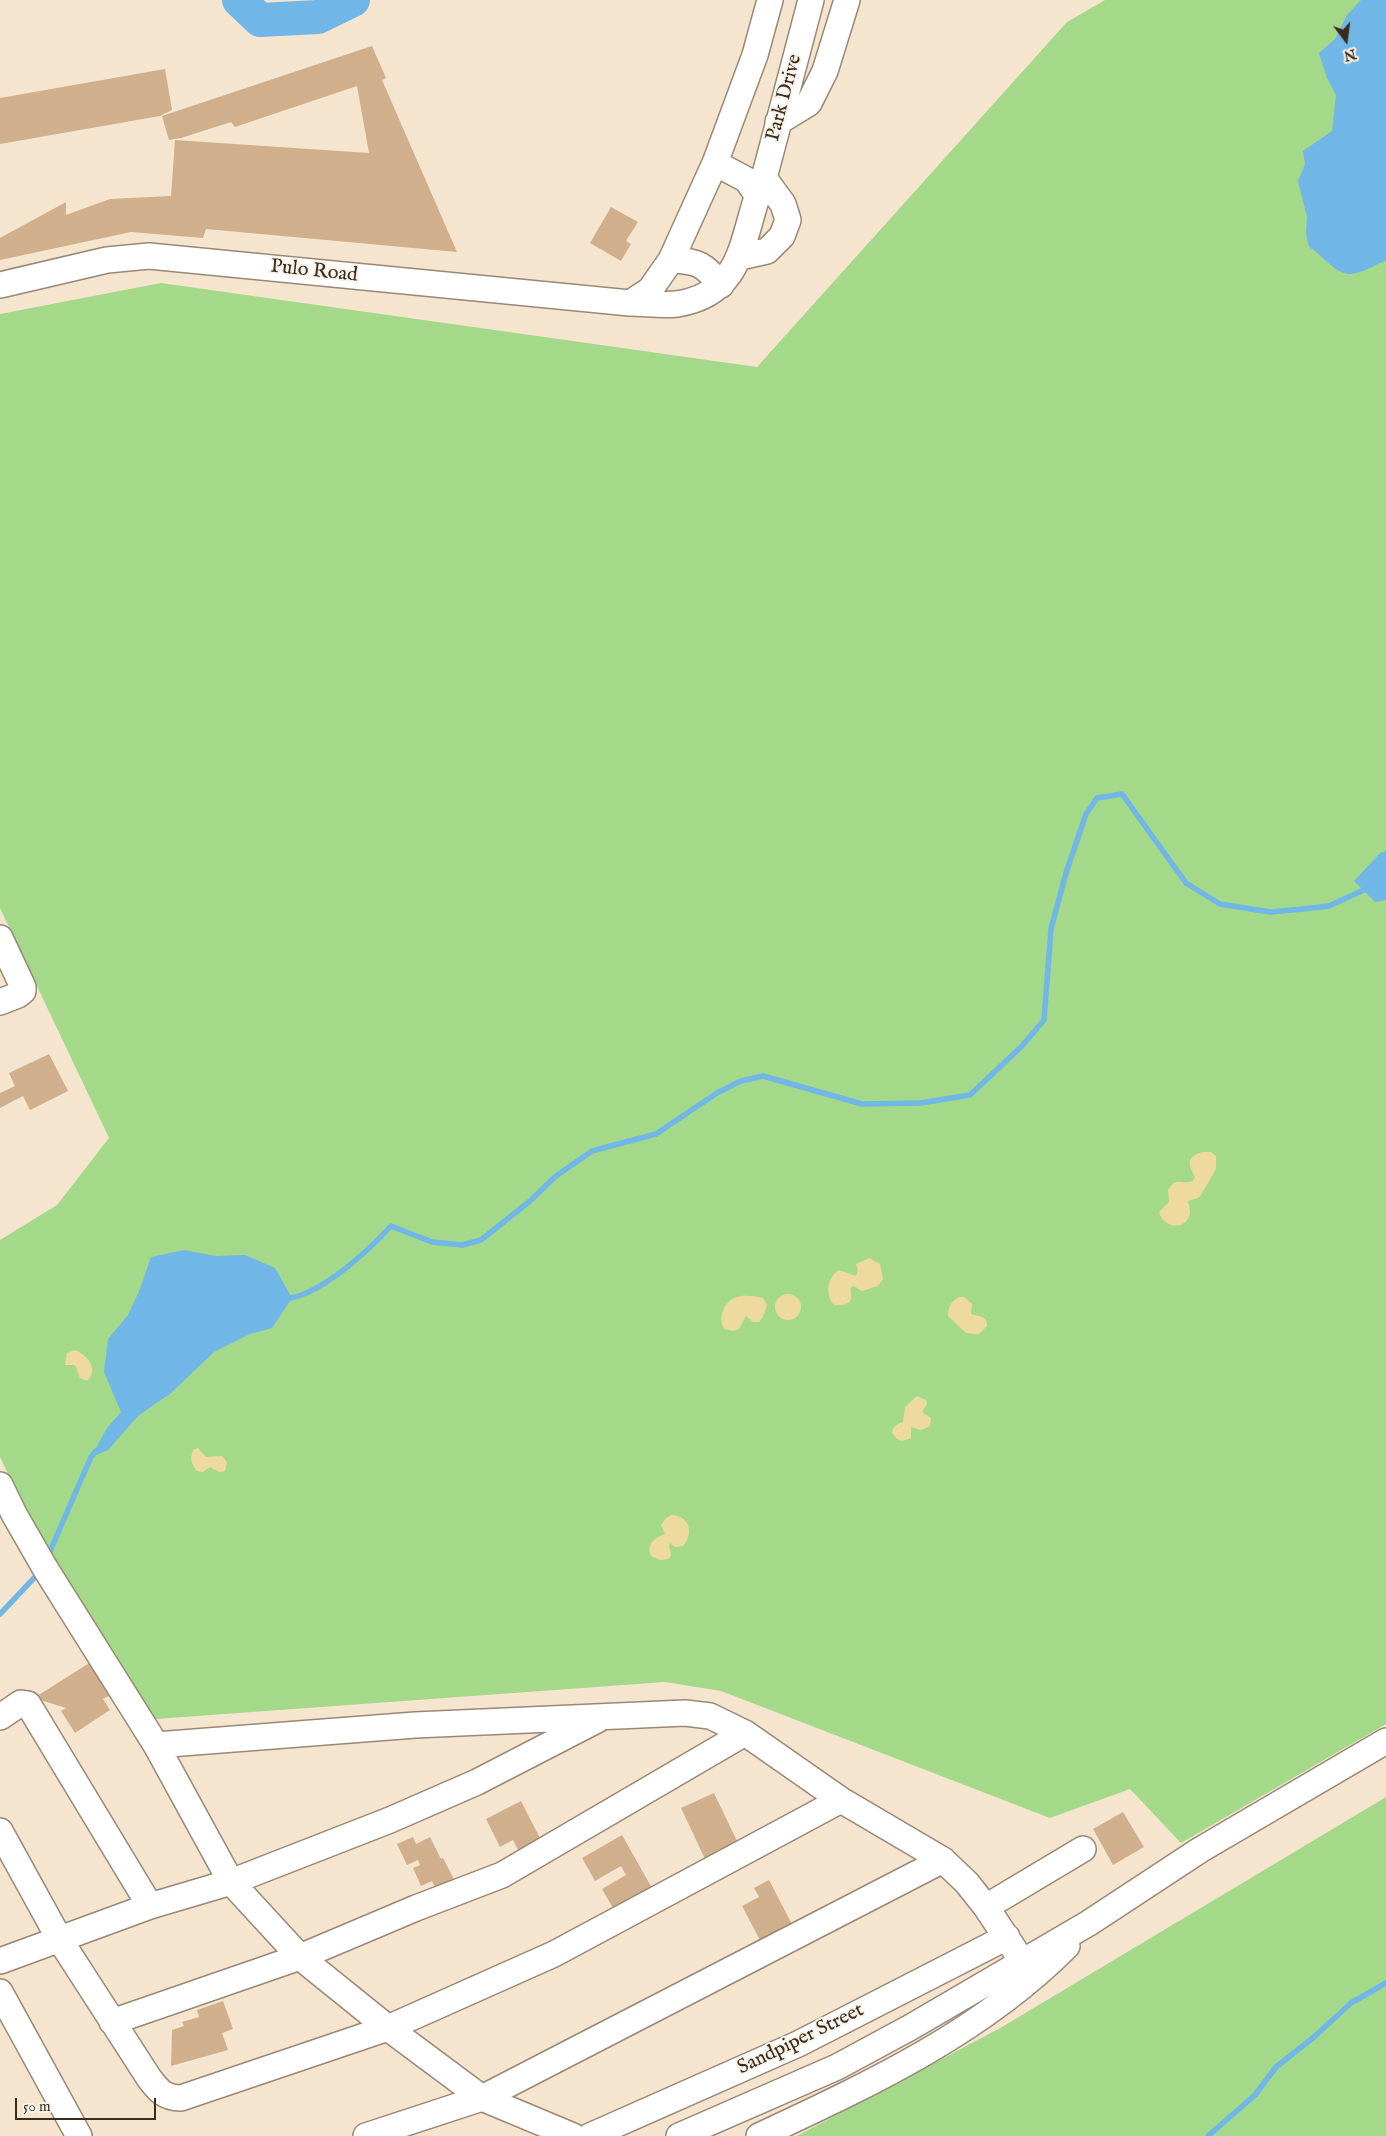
<!DOCTYPE html>
<html>
<head>
<meta charset="utf-8">
<style>
  body { margin:0 }
  #map { position:relative; width:1386px; height:2136px; overflow:hidden; background:#f5e5ce; font-family:"IM FELL English",serif }
  canvas { display:block }
  .north { position:absolute; left:1321px; top:15px; width:50px; height:50px; -webkit-text-stroke:4px #f7f3e8; paint-order:stroke; rotate:165deg; font-size:14px; font-weight:700; line-height:20px; text-align:center; color:#3b2a1e }
  .north::after { content:''; display:block; margin:auto; width:18px; height:22px; background:#3b2a1e; clip-path:polygon(50% 0,100% 100%,50% 72%,0 100%) }
  .scale { position:absolute; left:15px; top:2098px; width:141px; height:22px; box-sizing:border-box; border:2px solid #3b2a1e; border-top:0; padding-left:6px; font-size:15px; line-height:18px; white-space:nowrap; color:#3b2a1e; -webkit-text-stroke:4px #f7f3e8; paint-order:stroke }
</style>
</head>
<body>
<div id="map">
<canvas width="1386" height="2136"></canvas>
<div class="north">N</div>
<div class="scale">50 m</div>
</div>
<script>
const g = document.querySelector('canvas').getContext('2d');
g.lineJoin = 'round';
function fillPath(path, color) {
  g.fillStyle = color;
  g.fill(path, 'evenodd');
}
function stroke(path, color, width, dash) {
  g.strokeStyle = color;
  g.lineWidth = width;
  g.lineCap = dash ? 'butt' : 'round';
  g.setLineDash(dash || []);
  g.stroke(path);
}
function drawText(font, color, halo, rows, align = 'center') {
  g.font = font + ' "IM FELL English",serif';
  g.lineWidth = 4;
  g.setLineDash([]);
  g.textBaseline = 'middle';
  g.strokeStyle = halo;
  g.fillStyle = color;
  for (const [text, x, y, turn = 0] of rows) {
    g.save();
    g.translate(x, y);
    g.rotate((+turn || 0) * Math.PI / 180);
    g.textAlign = isNaN(turn) ? turn : align;
    if (halo) g.strokeText(text, 0, 0);
    g.fillText(text, 0, 0);
    g.restore();
  }
}
fillPath(new Path2D(`
  M1105 0H1386V1724L1181 1843 1130 1789 1050 1818 721 1691 665 1682 156 1719 113 1658 39 1540 0 1457V1240L57 1205 109 1138 0 908V314L161 283 757 367 1067 22Z
  M1386 1797V2136H797L1002 2027Z`), '#a4d989');
fillPath(new Path2D(`
  M1202 1152H1211L1216 1156V1169L1201 1195 1198 1198 1188 1201C1189 1205 1190 1209 1190 1213 1186 1232 1163 1228 1159 1212L1169 1202 1168 1190C1177 1175 1181 1186 1193 1181L1195 1177C1189 1165 1185 1157 1202 1152Z
  M869 1258 880 1264 883 1279 878 1286 862 1291 854 1286 851 1287C850 1290 851 1293 851 1296 852 1305 841 1306 834 1305 825 1295 827 1277 839 1270L856 1276 858 1270 856 1264Z
  M775 1307a13 13 0 1 1 26 0a13 13 0 1 1-26 0Z
  M753 1296 763 1298 767 1305 763 1317 759 1322H753L746 1316C739 1327 742 1334 724 1329 718 1317 723 1302 737 1297 742 1295 748 1296 753 1296Z
  M959 1297H964L972 1304 971 1314 983 1317 986 1320 987 1326 979 1334 966 1333 948 1316C948 1306 951 1302 959 1297Z
  M75 1350C87 1355 100 1369 87 1381L80 1378 75 1365H65L67 1353Z
  M917 1396 926 1400 927 1404 922 1412 931 1418 930 1426 921 1430 911 1427V1438L902 1441 897 1439 892 1433C893 1426 897 1424 903 1422L905 1407Z
  M198 1448 206 1457 222 1456 227 1462 225 1471 219 1472 210 1467 203 1472 197 1471C191 1464 190 1459 193 1450Z
  M672 1515C690 1516 694 1534 683 1546L675 1547 670 1543 669 1546 671 1556 668 1559 661 1560 651 1556C646 1544 655 1538 665 1534L661 1525 666 1518Z`), '#eeda9e');
fillPath(new Path2D(`
  M1361 0H1386V261C1375 264 1367 271 1356 273 1337 279 1324 255 1309 247L1306 233 1307 217 1298 181 1305 164 1303 151 1332 131 1336 95 1327 78 1319 53 1335 39 1347 15Z
  M1386 851V900L1375 902 1354 881 1380 853Z
  M184 1250 216 1256 245 1255 275 1268 292 1298 272 1328 250 1334 214 1352 171 1393 138 1416 108 1450 91 1457 107 1428 121 1412 104 1372 108 1339 128 1315 140 1289 151 1257Z`), '#70b6e7');
stroke(new Path2D(`
  M284 1299C320 1296 367 1252 391 1226L432 1242 462 1245 481 1240 530 1201 556 1176 592 1151 656 1134 717 1093 741 1081 763 1076 862 1104 921 1103 970 1095 1022 1046 1044 1020 1051 929 1066 873 1086 814 1097 798 1122 794 1186 883 1220 904 1270 912 1303 909 1329 906 1368 888
  M48 1556 91 1457 96 1451
  M0 1614 35 1577
  M1208 2136 1255 2095 1276 2067 1314 2037 1351 2003 1386 1983`), '#70b6e7', 5.5);
stroke(new Path2D(`
  M239 0 260 20 318 17 353 0`), '#70b6e7', 34);
fillPath(new Path2D(`
  M372 46 386 78 382 80 457 252 206 229 203 238 131 232 0 260V238L66 202V215L110 199 171 196 175 140 369 153 357 86 235 127 231 122 181 138 169 140 162 116Z
  M165 69 172 110 160 116 0 144V98Z
  M611 207 638 222 626 241 631 244 621 261 590 243Z
  M49 1054 68 1091 30 1110 23 1096 0 1108V1093L15 1086 9 1073Z
  M94 1660 115 1693 103 1699 110 1710 75 1733 61 1711 66 1708 34 1698Z
  M714 1793 738 1843 705 1859 681 1808Z
  M521 1801 545 1848 523 1860 513 1840 500 1847 486 1819Z
  M1123 1812 1144 1847 1113 1865 1093 1829Z
  M622 1835 652 1888 614 1910 602 1889 626 1875 621 1866 595 1881 582 1858Z
  M413 1837 416 1844 430 1837 441 1859 443 1858 458 1887 439 1896 432 1881 421 1886 413 1868 420 1865 418 1860 407 1865 397 1844Z
  M769 1880 793 1926 761 1942 742 1906 759 1897 754 1888Z
  M223 2001 233 2029 222 2033 228 2050 171 2066 172 2030 184 2026 182 2022 199 2017 197 2010Z`), '#d0af8c');
const minor = new Path2D(`
  M778 122 809 103 825 71 847 0
  M715 163 747 180 757 195
  M740 257 767 251 782 236 788 220 783 204 764 178
  M671 260C699 261 703 264 721 285
  M0 285 107 260 149 256 630 303C645 303 662 306 677 304 748 293 741 231 764 178L811 0
  M630 303 650 290 671 260 715 163 755 55 770 0
  M0 938 23 987V991L18 995 0 1002
  M0 1485 14 1514 45 1568 156 1745 231 1882 300 1957 388 2028 482 2098 573 2136
  M0 1717 21 1703 28 1704 150 1906
  M156 1745 415 1725 685 1713 710 1716 745 1733 841 1800 943 1860 967 1883 986 1907 1022 1961
  M0 1831 60 1940 149 2078C158 2090 164 2098 181 2098L388 2028 554 1954 841 1800
  M986 1907 1083 1849
  M0 1961 150 1906 231 1882 390 1820 477 1782 599 1719
  M0 1992 79 2136
  M112 2022 300 1957 416 1908 502 1875 745 1733
  M366 2136 482 2098 943 1860
  M590 2136 798 2044 1007 1937
  M679 2136 837 2067 911 2027 1089 1923 1200 1850 1386 1741
  M759 2136C868 2085 981 2033 1067 1946`);
stroke(minor, '#988876', 28);
stroke(minor, '#fff', 25);
drawText('20px', '#3b2a1e', '#f7f3e8', [
  ["Park Drive",785,98,-75],
  ["Pulo Road",314,272,6],
  ["Sandpiper Street",801,2040,-26]
]);
</script>
</body>
</html>
